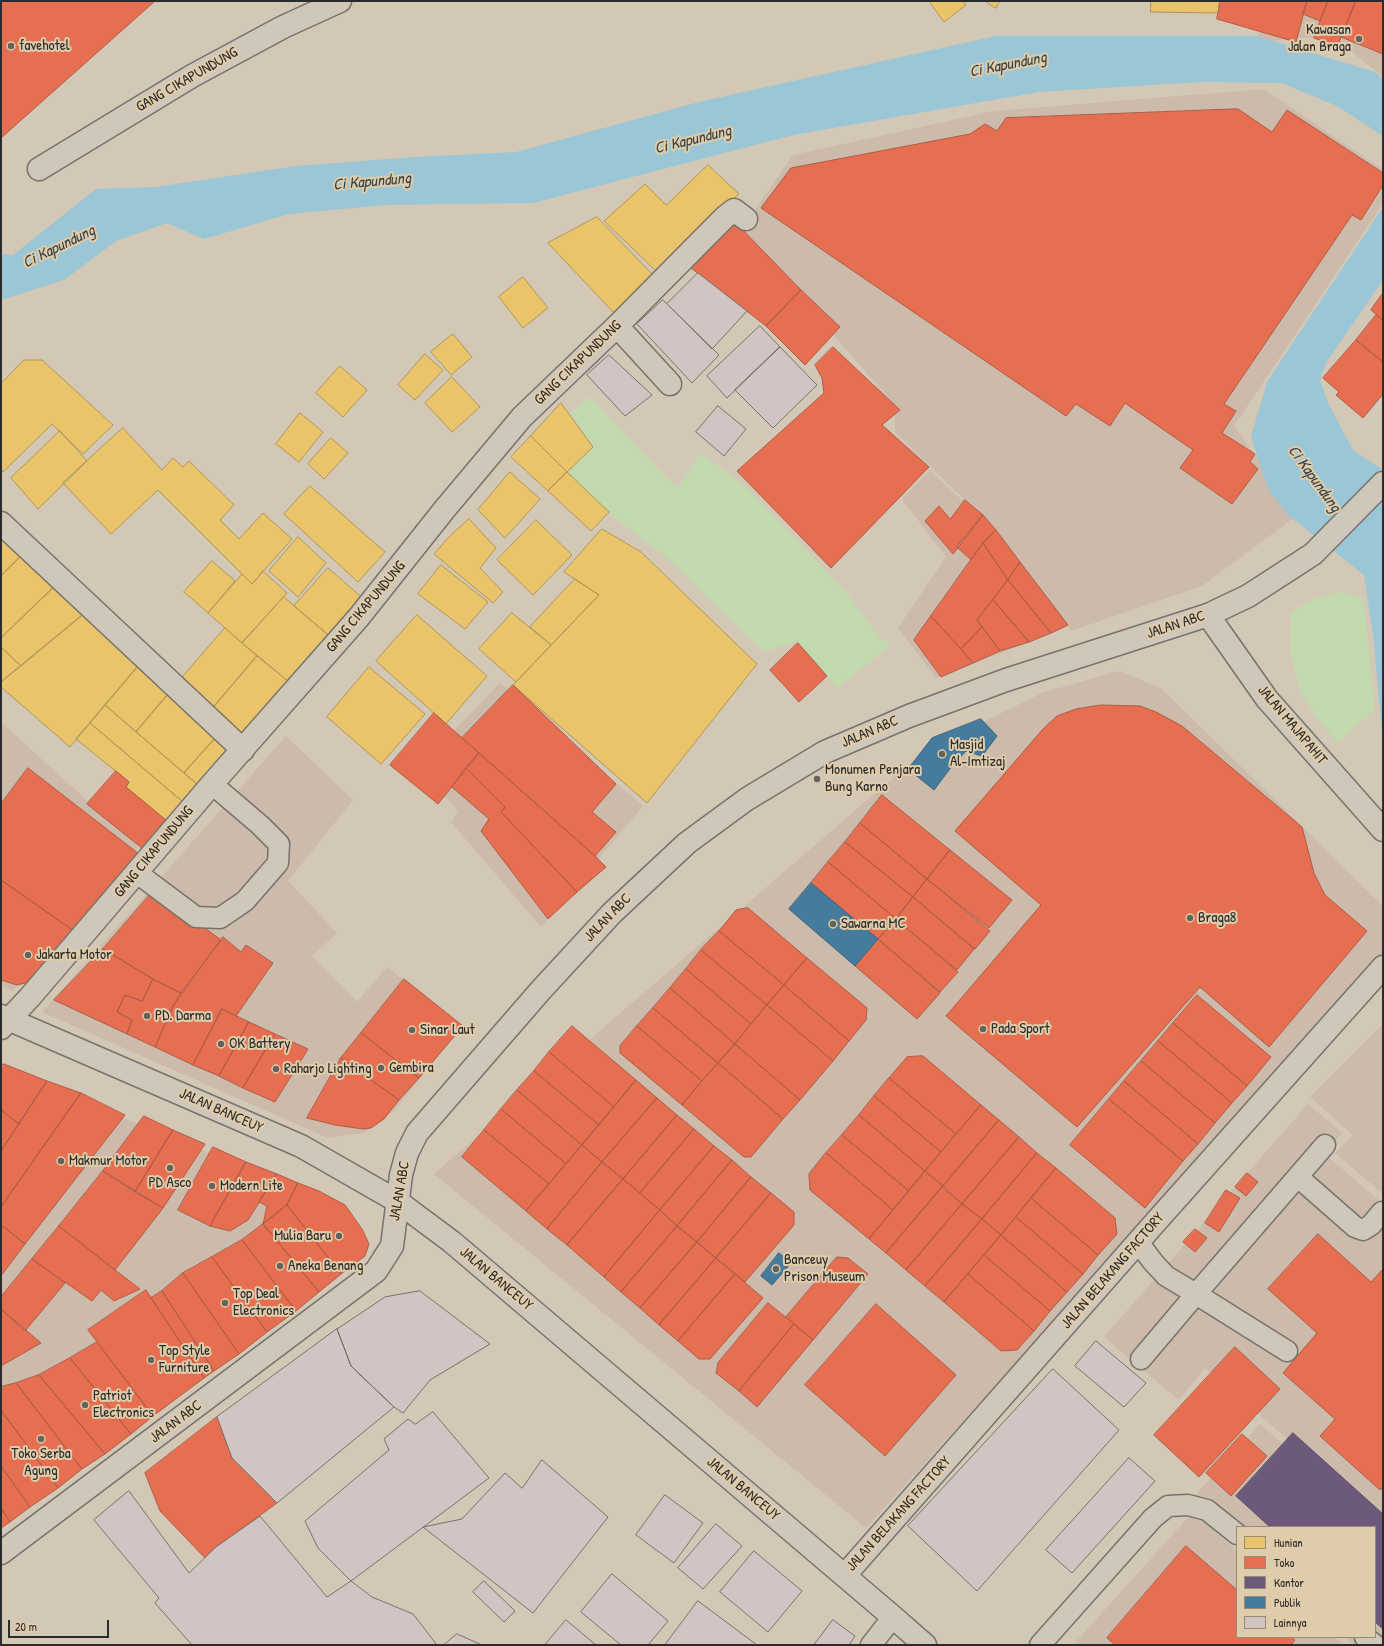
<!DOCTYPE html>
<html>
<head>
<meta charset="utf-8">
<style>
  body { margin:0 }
  #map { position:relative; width:1384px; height:1646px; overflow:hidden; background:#d3c8b6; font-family:"Patrick Hand",sans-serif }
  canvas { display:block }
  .frame { position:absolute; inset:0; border:2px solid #2b2b2b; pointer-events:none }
  .legend { position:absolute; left:1236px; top:1526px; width:140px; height:112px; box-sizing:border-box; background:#dfccaa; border:1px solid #978c77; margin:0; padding:5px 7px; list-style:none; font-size:12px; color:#2b2b2b }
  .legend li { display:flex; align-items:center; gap:8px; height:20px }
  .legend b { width:20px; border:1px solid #978c77 }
  .scale { position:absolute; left:8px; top:1620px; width:101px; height:18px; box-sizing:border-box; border:2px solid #2b2b2b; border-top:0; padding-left:5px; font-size:12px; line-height:14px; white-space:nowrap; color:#2b2b2b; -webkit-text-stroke:3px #dfccaa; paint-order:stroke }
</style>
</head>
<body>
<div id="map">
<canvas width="1384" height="1646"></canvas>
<div class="frame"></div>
<ul class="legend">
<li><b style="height:11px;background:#e9c46a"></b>Hunian</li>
<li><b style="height:11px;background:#e76f51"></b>Toko</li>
<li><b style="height:11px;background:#6d597a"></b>Kantor</li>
<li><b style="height:11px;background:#457b9d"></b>Publik</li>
<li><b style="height:11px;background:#d2c4c2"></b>Lainnya</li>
</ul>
<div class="scale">20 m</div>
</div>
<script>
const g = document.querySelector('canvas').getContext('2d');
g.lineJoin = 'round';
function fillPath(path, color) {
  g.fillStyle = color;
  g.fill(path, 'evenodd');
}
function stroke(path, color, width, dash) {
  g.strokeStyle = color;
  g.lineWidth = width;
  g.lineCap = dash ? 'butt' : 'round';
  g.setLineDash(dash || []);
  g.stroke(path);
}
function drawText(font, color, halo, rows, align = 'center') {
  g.font = font + ' "Patrick Hand",sans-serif';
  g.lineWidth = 4;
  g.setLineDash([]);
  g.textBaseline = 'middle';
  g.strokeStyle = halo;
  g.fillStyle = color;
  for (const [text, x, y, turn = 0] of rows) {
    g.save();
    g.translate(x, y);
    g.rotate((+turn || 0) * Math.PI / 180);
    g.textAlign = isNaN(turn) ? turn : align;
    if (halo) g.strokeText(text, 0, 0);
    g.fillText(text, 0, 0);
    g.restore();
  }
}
fillPath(new Path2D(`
  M1268 1H1383V77L1332 36 1256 42Z
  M1264 89 1383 170V203L1234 426 1258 459 1295 517 1202 586 1071 631 985 520 895 432V406L742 229 793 155 994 111Z
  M930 470 985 522 1066 628 936 678 898 628 946 557 902 499Z
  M1119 671 1162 689 1383 906V959L866 1528 434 1174 923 752 1042 693Z
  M500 683 643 806 541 927 451 822 458 811 439 790 451 734Z
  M1 722 138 847 13 991 1 986Z
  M286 736 353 800 288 881 337 933 312 956 357 1002 387 967 462 1026 395 1110 364 1133 328 1138 42 1012Z
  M1383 1024V1194L1335 1153 1353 1135 1310 1097Z
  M1 1065 89 1104 294 1187 365 1252 1 1526Z
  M1308 1104 1342 1133 1325 1154 1383 1204V1522L1205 1368 1179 1400 1104 1337Z
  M1260 1424 1383 1530V1645H1354L1345 1637H1375V1527H1237V1545L1188 1503Z
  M1193 1512 1237 1551V1637H1335L1344 1645H1073Z`), '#ccbaab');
fillPath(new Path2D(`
  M590 397 666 477 678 488 701 453 747 488 847 593 880 638 891 645 837 688 797 641 764 652 667 558 615 518 567 472 593 447 570 413Z
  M1340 592 1363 598 1375 710 1338 743 1315 716 1300 691 1290 649 1291 612 1313 599Z`), '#c2d9ae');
fillPath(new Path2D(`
  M996 36H1256L1375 72 1383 79V136L1337 106 1281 83 1202 82 1039 92 793 135 533 203 386 205 289 214 204 239 167 223 116 241 64 280 1 300V254L13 255 96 189 155 187 296 166 415 157 516 152 699 102Z
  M1383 207V280L1326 363 1320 380 1328 403 1353 450 1383 470V744L1374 643 1364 575 1287 514 1268 489 1251 437 1267 382Z`), '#9ac6d5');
const homes = new Path2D(`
  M932 1H963L966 5 944 22 930 3Z
  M985 1H1000L996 8Z
  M1151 1H1219L1218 13 1151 12Z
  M708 165 739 194 659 274 604 221 645 184 666 205Z
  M597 217 653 275 614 313 548 243Z
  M523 277 548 308 523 328 499 297Z
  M453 334 472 357 451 375 431 352Z
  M425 354 443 370 415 400 398 385Z
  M24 360H42L113 425 83 454 52 424 3 472 1 468V384Z
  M340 366 367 390 343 417 316 393Z
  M452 377 480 407 452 432 425 403Z
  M561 403 593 447 567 472 531 436Z
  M300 413 323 432 299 462 276 444Z
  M123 428 162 470 173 458 183 467 189 461 234 505 220 520 239 539 263 513 292 539 252 584 158 490 111 534 63 483Z
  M60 431 87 461 38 509 11 478Z
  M531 436 567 472 548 491 511 457Z
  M331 438 348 453 324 479 308 464Z
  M510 472 540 499 505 538 478 510Z
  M567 472 609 512 591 531 548 491Z
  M310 486 385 552 358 582 284 514Z
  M469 519 496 548 480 568 503 592 493 603 434 554 448 538Z
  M536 520 572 555 533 595 497 560Z
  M602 529 641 552 757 664 647 803 513 685 599 595 564 572Z
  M1 531 23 554 1 576Z
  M298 537 326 563 298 597 269 571Z
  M23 554 56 585 1 638V576Z
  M212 561 235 581 208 613 184 592Z
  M441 565 488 602 465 629 418 594Z
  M328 568 366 601 333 639 294 606Z
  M263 571 287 593 242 643 208 613 242 574 252 584Z
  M575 579 599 595 551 645 530 627Z
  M56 585 85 613 21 666 1 647V638Z
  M284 597 333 639 294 686 242 643Z
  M85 613 139 665 70 747 1 687V682Z
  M512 613 551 645 516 682 479 649Z
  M417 615 487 676 446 724 376 661Z
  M225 628 257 656 212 709 180 680Z
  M1 647 21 666 1 682Z
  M257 656 294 686 247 739 212 709Z
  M139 665 170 692 136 732 105 705Z
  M369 667 425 714 381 764 327 717Z
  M170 692 218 735 184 773 136 732Z
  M105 705 198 785 183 802 90 723Z
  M90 723 183 802 167 821 126 787 129 782 76 739Z
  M218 735 232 748 198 785 184 773Z`);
fillPath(homes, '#e9c46a');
stroke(homes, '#b09657', 1);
const shops = new Path2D(`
  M1 1H155L1 138Z
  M1221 1H1307L1296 42 1217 19Z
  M1307 1H1328L1320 21 1303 14Z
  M1328 1H1356L1337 47 1314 38Z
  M1356 1H1383V54L1341 37Z
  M1238 109 1272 132 1287 110 1383 173V185L1361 220 1352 215 1224 404 1236 411 1222 433 1255 454 1250 462 1258 469 1232 504 1180 468 1193 450 1125 403 1110 426 1076 404 1066 416 761 208 791 168 970 134 985 124 997 131 1006 118Z
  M733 220 801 290 766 326 691 268Z
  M801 290 840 327 805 365 766 326Z
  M1383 293V320L1371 310Z
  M1376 315 1383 320V362L1356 340Z
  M1356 340 1383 362V394L1363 418 1336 395 1339 392 1323 378Z
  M833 347 900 410 882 425 929 467 831 568 737 471 824 393 822 378 815 365Z
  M965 500 983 515 953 554 925 521 939 506 950 519Z
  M983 515 996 530 983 543 971 560 957 547Z
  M996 530 1020 562 1008 580 983 543Z
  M983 543 1008 580 977 620 982 627 961 649 931 616Z
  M1020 562 1068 625 1051 633 1008 580Z
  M1008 580 1051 633 1029 642 993 600Z
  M993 600 1029 642 1000 651 977 620Z
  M931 616 961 649 973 663 941 677 914 640Z
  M982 627 1000 651 973 663 961 649Z
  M798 643 827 676 799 702 770 670Z
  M513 685 616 784 592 812 616 832 595 856 462 738Z
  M1101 705 1140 706 1156 712 1182 726 1302 827 1314 873 1325 895 1367 931 1269 1047 1200 987 1077 1127 946 1016 1041 905 955 831 1043 729 1057 716 1076 709Z
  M434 713 479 753 438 804 390 765Z
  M479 753 595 856 606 867 577 892 501 812 505 807 466 768Z
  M28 768 139 854 74 931 1 880V804Z
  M466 768 505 807 501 812 577 892 548 919 481 831 489 819 452 787Z
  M116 771 129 782 126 787 167 821 143 849 87 804Z
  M882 795 950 850 927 879 860 823Z
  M860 823 927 879 913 897 845 842Z
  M845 842 913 897 896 919 828 862Z
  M950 850 1012 900 989 928 927 879Z
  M828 862 896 919 878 939 811 883Z
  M927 879 990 931 975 949 913 897Z
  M1 880 74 931 34 981 17 985 1 980Z
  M154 890 221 940 181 993 153 979 103 949Z
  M913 897 974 949 957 970 896 919Z
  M748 908 807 958 784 985 719 931 736 910Z
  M896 919 958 972 940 992 878 939Z
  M719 931 784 985 767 1005 701 950Z
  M223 937 241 952 246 945 273 963 236 1016 222 1009 193 1065 155 1047 173 1006Z
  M878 939 940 993 917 1019 855 966Z
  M103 949 153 979 142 1001 125 995 117 1012 132 1020 127 1034 54 1000Z
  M701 950 767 1005 751 1024 686 969Z
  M807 958 867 1008 866 1020 849 1041 784 985Z
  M686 969 751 1024 735 1044 670 988Z
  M153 979 181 993 173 1006 155 1047 127 1034 132 1020 117 1012 125 995 142 1001Z
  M404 979 463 1026 419 1078 361 1033Z
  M784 985 849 1041 833 1061 767 1005Z
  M670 988 735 1044 718 1063 653 1008Z
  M1197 995 1271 1057 1247 1086 1173 1023Z
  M767 1005 833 1061 800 1100 735 1044Z
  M653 1008 718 1063 702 1081 637 1026Z
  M222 1009 249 1022 219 1076 193 1065Z
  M249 1022 275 1034 243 1088 219 1076Z
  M1173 1023 1247 1086 1232 1103 1158 1041Z
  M572 1026 636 1080 614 1107 549 1052Z
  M637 1026 702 1081 682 1105 620 1053V1046Z
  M361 1033 419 1078 399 1100 341 1058Z
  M275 1034 308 1049 275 1102 243 1088Z
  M1158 1041 1232 1103 1215 1123 1141 1061Z
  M735 1044 800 1100 783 1119 718 1063Z
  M549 1052 614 1107 599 1125 534 1071Z
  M923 1056 981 1105 956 1134 889 1078 907 1057Z
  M341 1058 399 1100 384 1119 371 1128 363 1129 335 1125 307 1118Z
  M1141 1061 1215 1123 1198 1144 1124 1081Z
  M718 1063 783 1119 751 1157H744L682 1105Z
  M4 1064 47 1081 19 1124 1 1110V1066Z
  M534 1071 599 1125 582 1145 517 1090Z
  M889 1078 956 1134 941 1152 874 1096Z
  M636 1080 657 1098 602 1162 582 1145Z
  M47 1081 81 1093 1 1207V1151Z
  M1124 1081 1198 1144 1183 1161 1109 1099Z
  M517 1090 582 1145 566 1164 501 1109Z
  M81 1093 125 1115 25 1244 1 1225V1207Z
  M874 1096 941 1152 925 1171 859 1115Z
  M657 1098 677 1115 623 1179 602 1162Z
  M1109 1099 1183 1161 1145 1208 1070 1145Z
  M981 1105 999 1120 943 1186 925 1171Z
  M501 1109 566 1164 549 1184 484 1130Z
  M1 1110 19 1124 1 1151Z
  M677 1115 694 1129 640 1193 623 1179Z
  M859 1115 925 1171 909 1191 842 1135Z
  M144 1116 173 1130 135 1192 103 1171Z
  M999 1120 1019 1137 962 1204 943 1186Z
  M694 1129 714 1146 660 1210 640 1193Z
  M173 1130 205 1144 163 1208 135 1192Z
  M484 1130 549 1184 526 1211 462 1157Z
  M842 1135 909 1191 893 1210 826 1153Z
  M1019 1137 1037 1153 982 1219 962 1204Z
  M582 1145 602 1162 547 1229 526 1211Z
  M714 1146 732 1160 677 1226 660 1210Z
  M213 1147 246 1162 210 1226 178 1210Z
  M826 1153 893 1210 869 1239 810 1190 809 1174Z
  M1037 1153 1056 1168 1001 1235 982 1219Z
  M732 1160 751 1177 697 1242 677 1226Z
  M246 1162 277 1174 248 1220 230 1231 210 1226Z
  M602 1162 623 1179 567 1245 547 1229Z
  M1056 1168 1115 1218 1117 1234 1098 1255 1031 1198Z
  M103 1171 163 1208 115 1270 59 1226Z
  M925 1171 943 1186 886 1253 869 1239Z
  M1247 1173 1258 1182 1246 1196 1235 1187Z
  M277 1174 298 1183 287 1205 263 1224 267 1206 259 1202Z
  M751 1177 771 1193 716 1258 697 1242Z
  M623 1179 660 1210 604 1277 567 1245Z
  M298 1183 319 1191 345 1205 362 1229 369 1244 365 1256 341 1274 287 1205Z
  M942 1187 962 1204 906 1270 886 1253Z
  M1226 1190 1240 1198 1219 1232 1205 1223Z
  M771 1193 794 1212V1225L745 1282 716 1258Z
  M1031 1198 1098 1255 1083 1274 1016 1217Z
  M962 1204 982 1219 925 1286 906 1270Z
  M287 1205 341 1274 319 1292 263 1224Z
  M660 1210 677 1226 621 1292 604 1277Z
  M1016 1217 1083 1274 1067 1292 1001 1235Z
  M982 1219 1001 1235 944 1302 925 1286Z
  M263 1224 319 1292 296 1311 242 1240Z
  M1 1225 25 1244 1 1276Z
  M59 1226 115 1270 140 1289 114 1301 101 1290 92 1301 32 1259Z
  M677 1226 697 1242 640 1308 621 1292Z
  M1195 1229 1207 1238 1195 1252 1183 1242Z
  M1318 1234 1371 1282 1383 1269V1487L1380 1490 1320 1436 1335 1419 1283 1373 1317 1333 1268 1289Z
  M1001 1235 1067 1292 1050 1311 984 1255Z
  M242 1240 296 1311 267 1332 212 1257Z
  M697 1242 716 1258 659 1325 640 1308Z
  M984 1255 1050 1311 1034 1331 968 1274Z
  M212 1257 267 1332 239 1354 183 1273Z
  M837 1257 848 1258 868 1274 813 1340 786 1317Z
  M716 1258 735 1274 678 1341 659 1325Z
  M32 1259 65 1283 25 1331 1 1309V1297Z
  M183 1273 239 1354 214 1371 162 1291Z
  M735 1274 763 1298 710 1359H699L678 1341Z
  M968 1274 1034 1331 1017 1350 1001 1351 944 1302Z
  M146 1290 204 1378 153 1416 88 1330Z
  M162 1291 214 1371 204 1378 151 1298Z
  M768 1303 794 1324 739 1391 716 1373 718 1363Z
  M876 1304 956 1375 885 1456 805 1385Z
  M1 1309 41 1343 1 1366Z
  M794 1324 813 1340 757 1407 739 1391Z
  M97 1342 153 1416 131 1434 70 1358Z
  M1235 1347 1280 1389 1199 1477 1154 1435Z
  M70 1358 131 1434 105 1454 39 1375Z
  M39 1375 105 1454 82 1469 16 1383Z
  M16 1383 82 1469 58 1488 1 1410V1387Z
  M1 1410 58 1488 30 1507 1 1466Z
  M217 1417 232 1458 277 1503 216 1547 205 1558 160 1511 145 1473Z
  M1242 1434 1267 1456 1231 1496 1206 1473Z
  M1 1466 30 1507 10 1522 1 1508Z
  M1 1508 10 1522 1 1528Z
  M1186 1546 1237 1590V1637H1291L1295 1640 1291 1645H1115L1107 1638Z`);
fillPath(shops, '#e76f51');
stroke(shops, '#af5b46', 1);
const offices = new Path2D(`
  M1293 1433 1383 1514V1629L1375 1622V1527H1270L1236 1496Z`);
fillPath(offices, '#6d597a');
stroke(offices, '#594b62', 1);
const public = new Path2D(`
  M981 719 997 736 982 756 966 751 952 766 934 790 908 769 932 738Z
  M811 883 878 939 855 966 789 909Z
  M779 1253 791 1263 772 1285 761 1276Z`);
fillPath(public, '#457b9d');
stroke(public, '#3d637b', 1);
const building = new Path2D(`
  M698 273 747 311 712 349 667 304Z
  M663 300 719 355 692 383 637 324Z
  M760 326 780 347 727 398 707 376Z
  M780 347 817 385 773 428 735 390Z
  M609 355 652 395 625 416 587 375Z
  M718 406 746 429 724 456 696 432Z
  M420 1291 490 1344 430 1380 403 1413 394 1407 351 1366 337 1329 385 1297Z
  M337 1329 351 1366 394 1407 277 1503 232 1458 217 1417Z
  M1096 1341 1146 1383 1124 1407 1075 1366Z
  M1053 1369 1119 1430 977 1591 908 1526Z
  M433 1412 489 1478 351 1581 318 1548 305 1521 389 1450 384 1439 408 1419 415 1424Z
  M1129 1458 1155 1481 1072 1573 1046 1550Z
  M542 1460 608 1517 533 1613 423 1527 462 1519 505 1473 522 1488Z
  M129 1491 189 1573 216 1547 260 1516 327 1597 351 1581 372 1597 413 1614 437 1645H192L155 1603 159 1598 94 1520Z
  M665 1495 703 1523 674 1563 636 1535Z
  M716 1524 742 1546 703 1589 678 1568Z
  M754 1551 802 1591 768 1632 720 1592Z
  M612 1574 668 1621 648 1645H621L581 1612Z
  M484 1581 515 1611 504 1622 473 1592Z
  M698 1601 757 1645H665Z
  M566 1620 596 1645H545Z
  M833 1620 855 1636 849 1645H814Z
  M457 1634 482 1645H444Z`);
fillPath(building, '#d2c4c2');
stroke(building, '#77726a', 1);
const lane = new Path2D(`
  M137 873 196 917 220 918 245 901 278 863 279 844 260 825 212 784
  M1298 1177 1355 1227 1363 1230 1371 1225 1382 1212
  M1138 1242 1153 1262 1166 1276 1196 1294 1325 1145
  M1141 1359 1196 1294 1287 1351
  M1365 1637 1375 1645
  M871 1645 893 1617
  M1040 1645 1153 1518 1168 1506 1188 1505 1207 1510 1237 1534`);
const street = new Path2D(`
  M39 169 192 76 283 27 340 1
  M617 326 670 384
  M1 523 243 750
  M1208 615 1267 699 1383 830
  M1 1028 30 997 212 784 359 617 444 510 522 417 617 326 725 217 734 210 746 219
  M845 1575 1153 1225 1383 967`);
const secondary = new Path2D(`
  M1 1016 301 1146 397 1201 452 1242 893 1617 925 1645
  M1 1553 376 1271 392 1246 401 1175 407 1153 417 1133 541 990 612 913 687 843 747 799 825 752 909 716 1006 680 1208 615 1248 596 1313 554 1383 483`);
stroke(lane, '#77726a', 23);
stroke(street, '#77726a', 25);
stroke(secondary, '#77726a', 25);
stroke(lane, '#cfc7ba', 20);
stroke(street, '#cfc7ba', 22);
stroke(secondary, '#cfc7ba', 22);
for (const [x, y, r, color] of [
  [1359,39,4,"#66625c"],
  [11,46,4,"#66625c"],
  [942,754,4,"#66625c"],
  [817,779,4,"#66625c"],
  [1190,918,4,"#66625c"],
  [833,924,4,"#66625c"],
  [28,955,4,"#66625c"],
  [147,1016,4,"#66625c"],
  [983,1029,4,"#66625c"],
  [412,1030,4,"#66625c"],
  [221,1044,4,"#66625c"],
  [381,1068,4,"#66625c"],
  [276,1069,4,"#66625c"],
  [61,1161,4,"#66625c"],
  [170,1168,4,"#66625c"],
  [212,1186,4,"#66625c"],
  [339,1236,4,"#66625c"],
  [280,1266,4,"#66625c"],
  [776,1269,4,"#66625c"],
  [225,1303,4,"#66625c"],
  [151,1360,4,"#66625c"],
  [85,1405,4,"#66625c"],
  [41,1439,4,"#66625c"]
]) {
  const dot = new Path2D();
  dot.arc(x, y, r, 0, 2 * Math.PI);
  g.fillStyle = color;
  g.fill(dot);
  stroke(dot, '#dfccaa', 1.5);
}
drawText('15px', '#2b2b2b', '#dfccaa', [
  ["Kawasan",1351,30,"right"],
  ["Jalan Braga",1351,47,"right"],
  ["favehotel",19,46],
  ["Masjid",950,745],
  ["Al-Imtizaj",950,762],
  ["Monumen Penjara",825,770],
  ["Bung Karno",825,787],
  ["Braga8",1198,918],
  ["Sawarna MC",841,924],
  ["Jakarta Motor",36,955],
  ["PD. Darma",155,1016],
  ["Pada Sport",991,1029],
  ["Sinar Laut",420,1030],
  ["OK Battery",229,1044],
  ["Gembira",389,1068],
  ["Raharjo Lighting",284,1069],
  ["Makmur Motor",69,1161],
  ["PD Asco",170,1183,"center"],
  ["Modern Lite",220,1186],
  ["Mulia Baru",331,1236,"right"],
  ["Banceuy",784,1260],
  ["Prison Museum",784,1277],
  ["Aneka Benang",288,1266],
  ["Top Deal",233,1294],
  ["Electronics",233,1311],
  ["Top Style",159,1351],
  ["Furniture",159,1368],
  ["Patriot",93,1396],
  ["Electronics",93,1413],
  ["Toko Serba",41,1454,"center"],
  ["Agung",41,1471,"center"]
], 'left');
drawText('15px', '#2b2b2b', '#dfccaa', [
  ["GANG CIKAPUNDUNG",187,80,-30],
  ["GANG CIKAPUNDUNG",578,363,-44],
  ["GANG CIKAPUNDUNG",366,607,-50],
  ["JALAN ABC",1176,625,-18],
  ["JALAN MAJAPAHIT",1292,725,50],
  ["JALAN ABC",870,732,-23],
  ["GANG CIKAPUNDUNG",154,852,-50],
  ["JALAN ABC",608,918,-46],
  ["JALAN BANCEUY",221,1111,24],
  ["JALAN ABC",400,1191,-80],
  ["JALAN BELAKANG FACTORY",1113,1271,-49],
  ["JALAN BANCEUY",496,1279,40],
  ["JALAN ABC",176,1422,-37],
  ["JALAN BANCEUY",743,1489,40],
  ["JALAN BELAKANG FACTORY",899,1514,-48]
]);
drawText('italic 16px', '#384246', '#dfccaa', [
  ["Ci Kapundung",1008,65,-11],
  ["Ci Kapundung",693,140,-14],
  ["Ci Kapundung",372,182,-5],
  ["Ci Kapundung",59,247,-26],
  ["Ci Kapundung",1314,479,54]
]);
</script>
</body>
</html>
